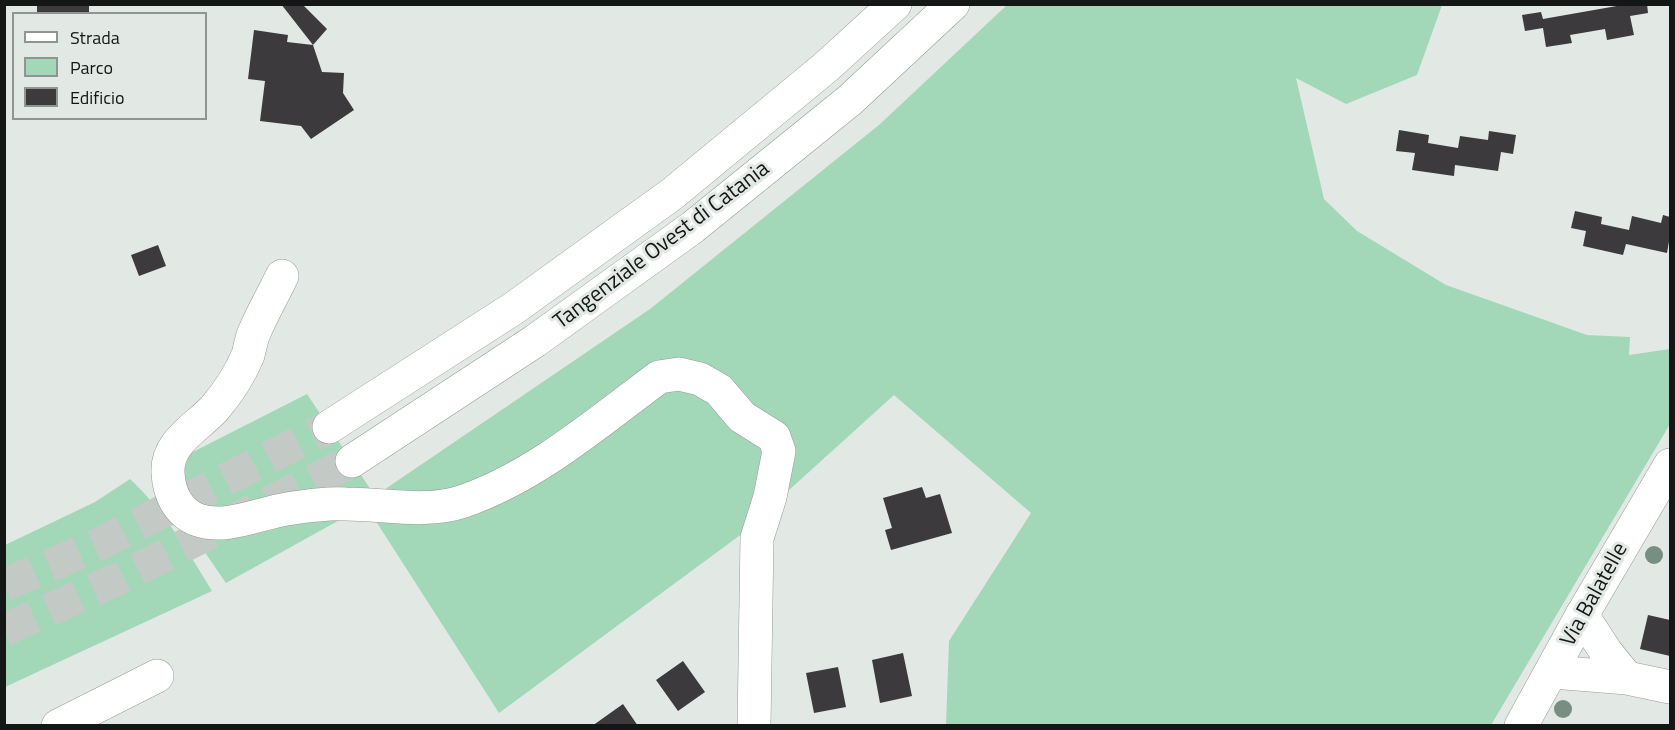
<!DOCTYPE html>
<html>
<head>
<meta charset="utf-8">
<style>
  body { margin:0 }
  #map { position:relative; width:1675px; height:730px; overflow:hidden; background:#e2e8e4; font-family:"Titillium Web",sans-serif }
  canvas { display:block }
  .frame { position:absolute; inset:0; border:6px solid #151716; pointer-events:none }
  .legend { position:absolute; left:12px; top:12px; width:195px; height:108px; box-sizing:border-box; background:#e2e8e4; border:2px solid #909492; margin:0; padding:8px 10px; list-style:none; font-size:18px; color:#151716 }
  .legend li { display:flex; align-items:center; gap:12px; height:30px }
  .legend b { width:30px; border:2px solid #909492 }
</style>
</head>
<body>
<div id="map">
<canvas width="1675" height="730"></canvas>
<div class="frame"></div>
<ul class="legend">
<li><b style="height:8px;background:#fff"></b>Strada</li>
<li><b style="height:16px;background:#a2d8b8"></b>Parco</li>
<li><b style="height:16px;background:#3d3a3e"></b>Edificio</li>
</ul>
</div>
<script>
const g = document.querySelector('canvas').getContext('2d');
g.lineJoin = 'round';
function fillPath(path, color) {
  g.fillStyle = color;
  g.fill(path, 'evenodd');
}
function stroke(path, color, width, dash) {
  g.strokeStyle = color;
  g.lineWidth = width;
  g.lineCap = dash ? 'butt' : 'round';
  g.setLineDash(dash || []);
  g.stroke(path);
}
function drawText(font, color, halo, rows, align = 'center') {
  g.font = font + ' "Titillium Web",sans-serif';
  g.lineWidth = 6;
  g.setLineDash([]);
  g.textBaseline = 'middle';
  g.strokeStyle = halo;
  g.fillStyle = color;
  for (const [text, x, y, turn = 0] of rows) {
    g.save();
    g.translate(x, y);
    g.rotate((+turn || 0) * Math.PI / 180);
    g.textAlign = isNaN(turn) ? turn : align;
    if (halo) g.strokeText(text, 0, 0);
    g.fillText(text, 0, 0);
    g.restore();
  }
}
fillPath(new Path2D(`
  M1007 5H1442L1417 75 1346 104 1296 78 1324 199 1357 231 1446 285 1587 335 1630 337 1629 355 1670 349V424L1491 725H946L949 641 1031 513 894 395 778 500 793 452 698 368 458 492 222 514 181 494 179 459 307 394 375 496 650 309 879 125Z
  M685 383 749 432 767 456 743 533 499 713 370 512 411 516 658 388Z
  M130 479C165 512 187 550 212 591L5 687V545L95 502Z
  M354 512 226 583 184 522Z`), '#a2d8b8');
fillPath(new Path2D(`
  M37 4H89V14H37Z
  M281 4H302L327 29 313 45Z
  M1628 4H1647L1648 13 1630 16 1634 35 1607 40 1605 29 1570 35 1572 43 1546 47 1543 28 1525 31 1522 15 1541 12 1543 19Z
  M254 30 288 35 287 42 313 45 322 72 344 73 343 93 354 110 311 139 301 126 260 121 265 81 248 79Z
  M1399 130 1429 135 1428 143 1458 148 1460 136 1488 140 1489 131 1516 135 1513 154 1501 152 1498 171 1455 165 1454 176 1412 170 1415 153 1396 151Z
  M1575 211 1602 217 1601 224 1629 230 1632 216 1661 223 1663 215 1670 217V236L1667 253 1626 244 1623 255 1583 246 1586 231 1571 228Z
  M158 245 166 266 139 276 131 255Z
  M922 487 926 498 940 494 952 533 891 550 885 530 892 528 883 498Z
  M1648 615 1670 620V656L1640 649Z
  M903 653 912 696 880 703 872 660Z
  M683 661 705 692 678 711 656 680Z
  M838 667 846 707 814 713 806 673Z
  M623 704 638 726H592Z`), '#3d3a3e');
stroke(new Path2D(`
  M4 585 99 544 329 427
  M4 630 120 578 352 461`), '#c3c9c5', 33, [33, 16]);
const minor = new Path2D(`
  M282 276C273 295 262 314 254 333 251 340 250 348 248 355 240 374 227 394 214 409 196 428 166 443 168 473 169 493 178 513 198 520 225 530 260 513 287 509 307 506 326 503 346 504 384 504 427 514 464 501 536 476 597 423 659 377L679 374 700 379 719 390 742 417 774 437 779 451 770 497 757 538 754 726
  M1582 615 1606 652 1627 678
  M1553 672 1627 678 1670 687
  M58 726 157 676`);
const major = new Path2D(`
  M1521 726 1582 615 1670 465`);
const highway = new Path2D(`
  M329 427 514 308 672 194 826 67 895 4
  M352 461 535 341 693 227 850 100 953 4`);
stroke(minor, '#959b97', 34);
stroke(major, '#959b97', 34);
stroke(highway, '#959b97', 34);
stroke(minor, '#fff', 33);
stroke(major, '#fff', 33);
stroke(highway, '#fff', 33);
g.fillStyle = '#778f82';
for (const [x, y] of [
  [1654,555],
  [1563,709]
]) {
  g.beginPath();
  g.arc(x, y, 9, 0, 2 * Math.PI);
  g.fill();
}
drawText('22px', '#151716', '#e2e8e4', [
  ["Tangenziale Ovest di Catania",662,246,-37],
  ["Via Balatelle",1595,595,-61]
]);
</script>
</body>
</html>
